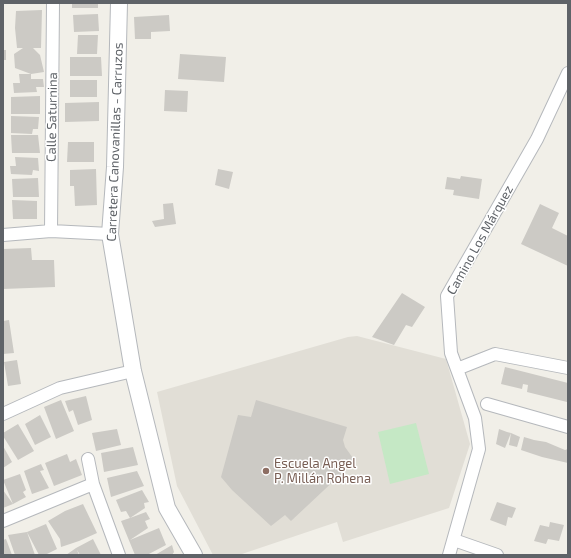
<!DOCTYPE html>
<html>
<head>
<meta charset="utf-8">
<style>
  body { margin:0 }
  #map { position:relative; width:571px; height:558px; overflow:hidden; background:#f1efe8; font-family:"Exo 2",sans-serif }
  canvas { display:block }
  .frame { position:absolute; inset:0; border:4px solid #5f6368; pointer-events:none }
</style>
</head>
<body>
<div id="map">
<canvas width="571" height="558"></canvas>
<div class="frame"></div>
</div>
<script>
const g = document.querySelector('canvas').getContext('2d');
g.lineJoin = 'round';
function fillPath(path, color) {
  g.fillStyle = color;
  g.fill(path, 'evenodd');
}
function stroke(path, color, width, dash) {
  g.strokeStyle = color;
  g.lineWidth = width;
  g.lineCap = dash ? 'butt' : 'round';
  g.setLineDash(dash || []);
  g.stroke(path);
}
function drawText(font, color, halo, rows, align = 'center') {
  g.font = font + ' "Exo 2",sans-serif';
  g.lineWidth = 3;
  g.setLineDash([]);
  g.textBaseline = 'middle';
  g.strokeStyle = halo;
  g.fillStyle = color;
  for (const [text, x, y, turn = 0] of rows) {
    g.save();
    g.translate(x, y);
    g.rotate((+turn || 0) * Math.PI / 180);
    g.textAlign = isNaN(turn) ? turn : align;
    if (halo) g.strokeText(text, 0, 0);
    g.fillText(text, 0, 0);
    g.restore();
  }
}
fillPath(new Path2D(`
  M357 336 446 359 470 444 449 508 343 542 337 522 239 555H213L177 486 157 392 348 337Z`), '#e1ded6');
fillPath(new Path2D(`
  M416 423 429 474 390 484 378 432Z`), '#c5e8c5');
fillPath(new Path2D(`
  M72 3H98V8H72Z
  M42 10 41 48H33L40 55 44 72 31 74V79H43L44 87H36L37 92 14 93 13 83H20L19 74H31L15 68 14 54 23 48H17L15 28 16 11Z
  M98 14 99 31 74 32 73 15Z
  M169 15 170 31 151 32V39H135L134 17Z
  M78 35H98L97 54H77Z
  M3 50H6V60H3Z
  M180 54 226 57 224 82 178 79Z
  M70 57H101L102 76H70Z
  M70 80H97V97H70Z
  M165 90 188 91 187 112 164 111Z
  M40 96V114H11V97Z
  M99 102V121L65 122V103Z
  M11 116 39 117 38 129H33L32 134 11 133Z
  M11 135H38L40 153H12Z
  M68 142H94V162H67Z
  M15 157 38 158 39 171 33 170 32 175 11 174 10 166H16Z
  M96 169 97 205 75 206 74 186H70V170Z
  M218 169 233 172 229 189 215 185Z
  M461 176 482 179 479 199 453 195 454 190 445 189 447 177 460 179Z
  M38 178 39 197H13L12 179Z
  M12 200 37 201V219H13Z
  M173 203 176 224 155 227 152 221 164 219 163 204Z
  M540 204 559 213 552 228 568 236V266L521 244Z
  M31 248 32 260H54L55 287 3 289V249Z
  M402 293 425 307 412 327 406 325 394 345 372 337Z
  M9 320 14 353 3 354V321Z
  M17 360 21 384 8 386 4 362Z
  M505 367 568 383 567 402 527 392 528 385 523 384 522 389 501 384Z
  M86 396 92 420 78 425 73 410 69 412 65 401Z
  M61 400 74 431 56 439 44 407Z
  M256 400 347 427 343 440 345 447 355 461 291 521 285 515 271 526 232 490 221 477 238 415 251 417Z
  M40 415 51 437 35 445 25 424Z
  M18 424 34 451 18 460 3 436V433Z
  M117 429 121 445 96 451 92 433Z
  M499 429 507 432 511 433 520 437 517 447 509 445 511 433 505 448 496 444Z
  M524 437 534 440 546 442 565 450 568 449V463L542 457 521 450Z
  M3 446 12 462 3 468Z
  M133 447 138 465 104 472 101 453Z
  M67 454 70 462 76 459 82 475 54 486 45 463Z
  M41 464 44 470 40 471 49 488 32 494 24 471Z
  M137 471 144 486 111 497 107 478Z
  M20 474 26 490 23 492 26 497 13 504 3 508V490L13 504 3 480Z
  M142 490 149 502 144 503 145 508 130 518 146 512 150 519 145 521 148 528 130 540 159 528 166 545 147 555H135L121 521 130 518 126 511 121 512 116 500Z
  M497 502 516 508 512 518 508 517 506 526 490 520Z
  M83 504 97 533 79 541 61 547 60 539 48 521 65 511Z
  M550 522 564 525 559 541 548 539 546 544 534 541 540 525 549 527Z
  M46 524 57 549 45 555H39L27 532Z
  M27 532 35 555H15L8 535Z
  M6 539 12 555H3V540Z
  M93 539 101 555H80L77 550 79 555H66L76 548Z
  M172 545 174 552 172 555H155Z`), '#cccac5');
const minor = new Path2D(`
  M51 231 53 3
  M3 235 51 231 110 234
  M457 369 495 354 568 368
  M487 404 568 427
  M3 414 60 388 133 371
  M88 459 93 484 119 555
  M3 521 93 484
  M454 540 497 555
  M449 555 479 449 475 418 451 353 447 296 537 139 568 73`);
const tertiary = new Path2D(`
  M119 3 115 167 110 234 133 371 167 508 194 555`);
stroke(minor, '#b5b8bc', 14);
stroke(tertiary, '#b5b8bc', 18);
stroke(minor, '#fff', 12);
stroke(tertiary, '#fff', 16);
for (const [x, y, r, color] of [
  [266,471,4,"#8d6e63"]
]) {
  const dot = new Path2D();
  dot.arc(x, y, r, 0, 2 * Math.PI);
  g.fillStyle = color;
  g.fill(dot);
  stroke(dot, '#fff', 1.5);
}
drawText('13px', '#5f6368', '#fff', [
  ["Calle Saturnina",52,117,-89],
  ["Carretera Canovanillas - Carruzos",115,142,-88],
  ["Camino Los Márquez",480,240,-61]
]);
drawText('13px', '#785e54', '#fff', [
  ["Escuela Angel",274,464],
  ["P. Millán Rohena",274,479]
], 'left');
</script>
</body>
</html>
